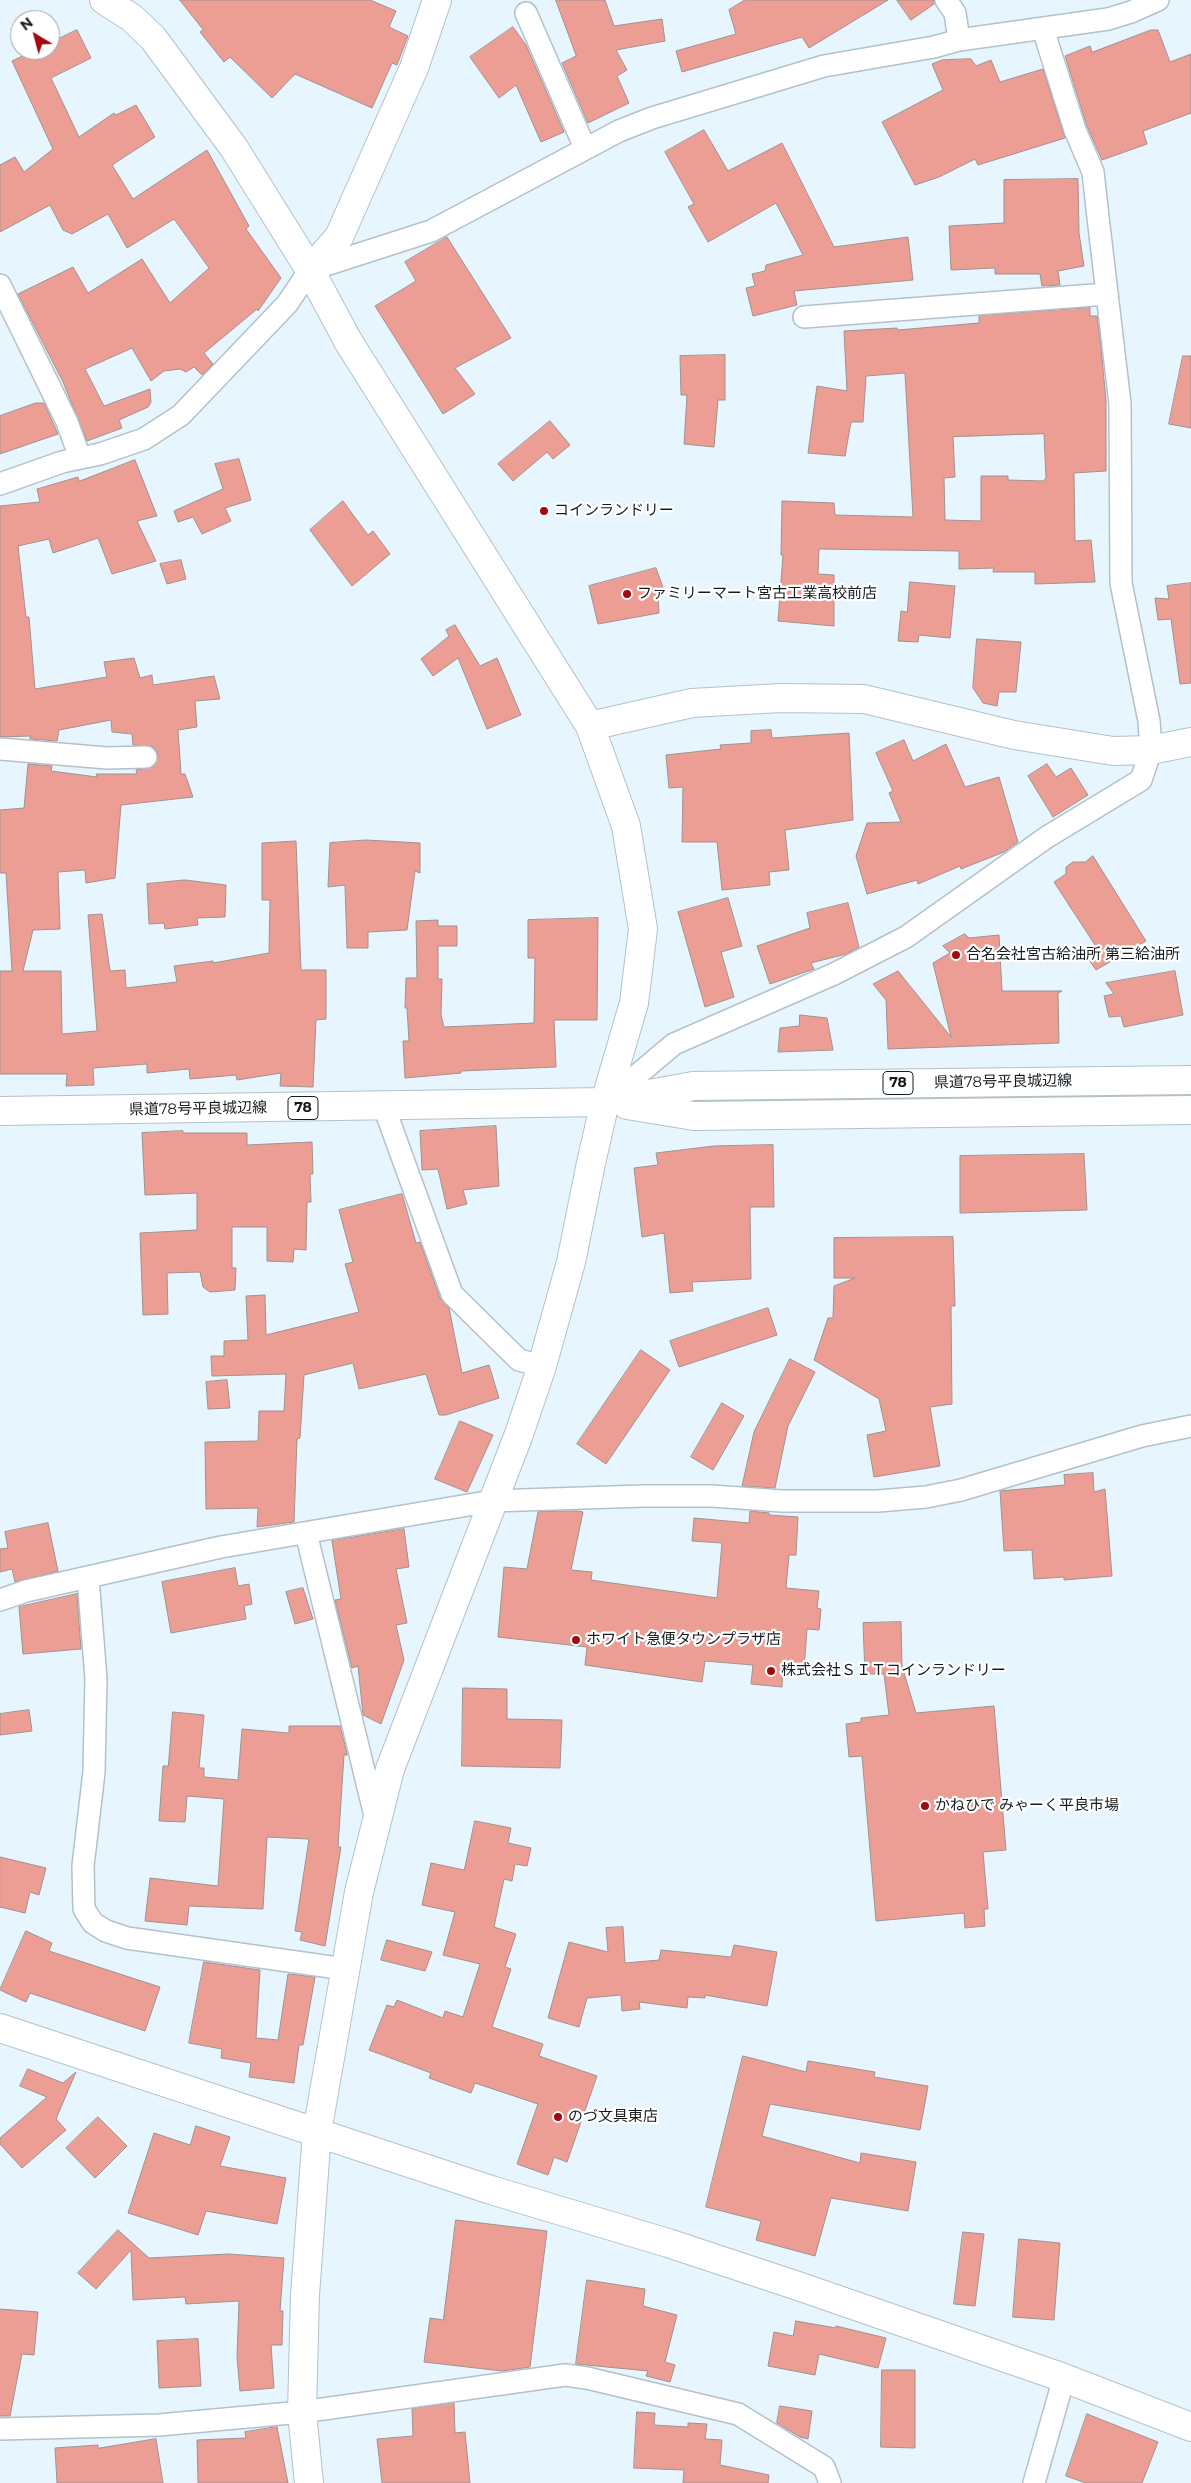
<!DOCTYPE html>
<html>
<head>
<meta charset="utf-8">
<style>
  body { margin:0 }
  #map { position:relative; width:1191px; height:2483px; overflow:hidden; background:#e6f5fe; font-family:Montserrat,sans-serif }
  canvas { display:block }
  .north { position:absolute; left:10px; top:10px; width:50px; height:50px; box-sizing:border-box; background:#fff; border:1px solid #a2a4a5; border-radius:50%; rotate:323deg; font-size:14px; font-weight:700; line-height:20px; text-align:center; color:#161b1f }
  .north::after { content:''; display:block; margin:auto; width:18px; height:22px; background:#a20712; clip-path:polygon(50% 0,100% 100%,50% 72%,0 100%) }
</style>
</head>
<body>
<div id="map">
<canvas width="1191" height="2483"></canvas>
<div class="north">N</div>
</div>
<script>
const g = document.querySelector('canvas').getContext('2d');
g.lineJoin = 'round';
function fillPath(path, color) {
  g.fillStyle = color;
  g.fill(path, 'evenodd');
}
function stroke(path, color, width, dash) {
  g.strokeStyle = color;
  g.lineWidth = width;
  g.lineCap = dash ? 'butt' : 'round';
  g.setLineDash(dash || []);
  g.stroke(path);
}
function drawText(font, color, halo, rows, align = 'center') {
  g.font = font + ' Montserrat,"Noto Sans JP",sans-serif';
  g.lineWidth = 4.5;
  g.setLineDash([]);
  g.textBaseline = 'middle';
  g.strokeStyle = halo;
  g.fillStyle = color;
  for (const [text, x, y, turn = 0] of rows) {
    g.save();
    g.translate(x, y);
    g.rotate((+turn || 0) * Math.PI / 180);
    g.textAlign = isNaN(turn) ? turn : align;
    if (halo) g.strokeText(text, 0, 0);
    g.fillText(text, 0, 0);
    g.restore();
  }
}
const building = new Path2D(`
  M180 0H370L396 11 389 27 408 36 397 65 392 63 372 108 295 74 272 98 230 57 224 62 200 32 203 30Z
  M556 0H605L614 26 662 19 665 41 616 50 627 70 617 76 629 103 588 123 562 63 576 56Z
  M745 0H888L809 48 802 37 682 72 676 51 736 34 729 10Z
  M897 0H934V4L911 20Z
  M513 27 526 45 564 132 541 142 516 85 499 98 470 57Z
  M77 30 91 58 51 78 79 137 114 113 116 115 136 105 155 137 112 165 133 199 207 150 249 226 246 229 281 278 258 311 257 309 204 353 213 364 202 375 194 367 186 372 180 369 164 371 151 381 132 348 85 369 104 406 150 389 151 402 148 407 119 420 122 428 87 441 63 382 18 294 73 267 88 293 142 259 170 303 209 268 174 219 127 248 108 214 72 234 63 230 50 205 0 232V165L15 157 24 172 53 149 12 61 35 50H50V43Z
  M1151 30H1158L1170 62 1191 54V113L1143 131 1147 144 1102 160 1087 126 1065 56 1090 46 1092 52Z
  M971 59 976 66 991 60 1000 82 1043 69 1065 138 978 165 975 159 939 177 915 185 882 122 943 90 932 64 942 60Z
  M704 130 728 171 782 143 834 247 908 237 913 280 794 291 797 305 753 316 746 288 755 286 752 274 765 271 766 265 803 255 776 203 708 242 688 207 694 204 665 152Z
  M1078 179 1079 233 1084 266 1058 271 1060 285 1042 286 1040 274H995V268L951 270 949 226 1004 223V180Z
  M447 237 511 338 455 368 475 394 443 414 375 306 416 281 405 262Z
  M1090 308V316H1097L1101 347 1106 402V471L1074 473 1075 541 1091 540 1095 582 1035 584V572H993L994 568 959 569V551L819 549 818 574 834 575V626L778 621 783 555H781L782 501 834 503 835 515 913 517 905 373 866 376 863 422H851L845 456 808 453 817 386 847 391 844 331 897 328 898 330 979 323V316ZM1044 434 1046 478 1043 481 1008 480V476H981V521L945 520 944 478 955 477 953 437Z
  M725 355V400H718L714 447 684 444 687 395H681L680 356Z
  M1183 356H1191V428L1169 424Z
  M36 403H44L58 434 0 454V416Z
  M550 421 570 445 553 459 547 452 513 481 498 464Z
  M239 459 251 500 225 508 231 521 202 534 193 517 178 522 174 511 223 489 215 464Z
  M135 460 157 516 137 521 156 561 112 574 98 538 53 553 49 539 18 546 26 617H29L35 689 107 677 104 662 134 658 140 678 152 675 153 685 214 676 220 699 195 701 197 727 178 730 181 774H185L193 797 121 805 115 878 86 883 85 870 58 872 60 929 33 930 23 971H61L62 1034 97 1031 88 915 102 914 110 971 125 970 126 988 177 982 174 966 213 961V963L269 953 270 900H262V843L296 841 301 970H326V1019L316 1020 313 1087 280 1086 281 1073 237 1080 236 1075 190 1079 189 1069 147 1073V1064L93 1068 94 1085 66 1086 67 1074H0V971H12L6 873H0V810L24 808 28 764 52 766 51 771 97 777 96 774H137L136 770 153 767 158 757 157 751 152 746 133 745 132 734 112 732 111 720 59 730 57 741 30 739V736L0 737V506L40 502 37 489 78 477 79 481Z
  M343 501 368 535 373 531 390 554 352 586 310 530Z
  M181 560 186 579 167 584 160 564Z
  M656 568 665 593 658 594 659 613 598 624 589 586Z
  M910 582 955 586 950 638 919 635 918 642 898 641 901 611 907 612Z
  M1191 583V683L1180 684 1171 619 1158 620 1155 598 1169 599 1167 586Z
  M455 625 480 666 497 658 521 715 487 729 458 658 433 676 421 659 449 636 446 630Z
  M977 639 1021 642 1016 692H999L997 706 983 703 973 688Z
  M771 730 772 738 849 733 853 820 785 830 789 870 769 872 770 885 722 890 717 842H682L683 787 669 788 666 755 721 749 720 745 751 743V731Z
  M904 740 913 761 946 744 965 787 999 777 1018 842 1004 852 961 869 960 866 918 884 917 880 867 894 856 856 867 823 901 822 889 793 893 791 876 753Z
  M1047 764 1056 777 1071 768 1088 795 1053 817 1028 776Z
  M366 840 420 843V873L415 871 407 930 368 932V948H347L345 885 328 887 330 843Z
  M1093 856 1146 941 1096 970 1087 957 1097 948 1054 882 1066 874V867L1073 862H1085Z
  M185 880 226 885 225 917 197 918 198 925 165 929 164 923 149 924 147 884Z
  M728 898 742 946 721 952 734 997 705 1007 678 912Z
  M848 903 859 947 846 954 811 963 814 969 770 984 757 946 810 928 807 913Z
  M598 918 597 1020H554L556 1067 461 1071V1073L405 1078 403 1041H409L407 1008H405L406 978H417L416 921 438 920V926H457V946H438V979H442L441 1015 444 1027 534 1023 535 958H528V920Z
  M965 934 969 938 999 935 1002 991H1062L1058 993 1059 1043 888 1049 886 1000 873 984 898 971 951 1037 933 963 950 953 943 946Z
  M1175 971 1183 1015 1124 1027 1121 1016 1109 1017 1104 996 1114 994 1106 983Z
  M800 1015 827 1018 833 1050 778 1052 780 1028 799 1026Z
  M496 1126 499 1186 463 1190 467 1204 447 1209 438 1169 422 1170 420 1131Z
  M183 1131V1133H247V1145L312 1142 313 1174H310L311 1202H307L306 1250 294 1249 293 1262 267 1261V1227H232V1268H236L235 1290 210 1292 203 1287 200 1272 167 1273 168 1314 143 1315 140 1233 197 1230V1193L145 1195 142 1133Z
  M773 1145 774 1207H750L751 1279 692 1282 693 1291 670 1293 664 1233 642 1237 634 1168 658 1165 656 1153 714 1146Z
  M1084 1154 1087 1210 960 1213V1156Z
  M402 1194 416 1243 420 1242 440 1298 449 1308 462 1373 489 1365 499 1398 446 1415H439L426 1374 359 1389 353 1363 304 1375 300 1438 297 1439 294 1522 257 1527 258 1508 206 1509 205 1442 258 1441 259 1411H284L286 1374 212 1376 211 1356H224V1341L248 1340 246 1296 265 1295 266 1335 359 1312 345 1264 353 1262 339 1210Z
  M953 1237 955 1306H951L952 1404 930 1407 940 1466 874 1477 867 1435 886 1431 879 1399 814 1360 828 1318H833L834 1286 855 1278H834V1238Z
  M768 1308 777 1335 679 1367 670 1341Z
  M641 1350 670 1370 606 1464 577 1444Z
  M790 1359 815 1372 788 1426 775 1488 742 1486 754 1432Z
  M227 1380 230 1408 208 1409 206 1382Z
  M722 1403 744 1416 713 1470 691 1457Z
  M460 1421 493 1435 467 1492 435 1479Z
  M1093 1473 1094 1492 1105 1489 1112 1576 1064 1580V1577L1034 1579 1032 1550 1004 1551 1000 1491 1065 1485 1064 1475Z
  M578 1511 583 1512 571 1570 592 1572 591 1580 717 1598 722 1543 692 1541 694 1518 749 1523 750 1511 769 1513V1515L798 1517 796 1555H789L786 1588 819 1591 817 1608 821 1609 819 1630 807 1629 804 1670 783 1668 782 1687 751 1684 753 1665 705 1661 702 1682 585 1665 587 1647 498 1637 504 1567 527 1569 538 1512Z
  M48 1523 58 1571 15 1582 12 1569 0 1572V1549L8 1548 5 1532Z
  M404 1529 409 1567 396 1569 407 1623 396 1625 404 1660 381 1724 363 1715 358 1666 352 1668 335 1600 341 1599 332 1541Z
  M235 1568 238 1586 249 1584 252 1604 244 1606 246 1619 171 1633 162 1582Z
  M303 1588 313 1619 295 1624 286 1592Z
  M77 1594 81 1649 23 1654 19 1607Z
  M901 1622 902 1666 916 1713 994 1706 1006 1850 983 1852 988 1909H984L985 1926 965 1928 964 1913 876 1921 862 1756 849 1757 846 1724 861 1722V1718L889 1715 884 1674H865L863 1623Z
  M463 1688 507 1689V1719L562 1720 560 1768 462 1766Z
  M29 1710 32 1731 0 1735V1714Z
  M173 1712 204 1715 199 1768H204V1777L238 1780 242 1729 289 1733V1726H340L347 1753V1755H344L338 1847H341L325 1946 300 1940 302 1932 295 1931 309 1839 267 1837 263 1909 189 1906 187 1925 145 1921 150 1878 218 1886 224 1799 187 1796 185 1822 159 1821 163 1766H168Z
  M475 1821 511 1828 508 1843 531 1848 527 1866 515 1864 512 1881 504 1879 494 1927 516 1934 505 1967 511 1969 492 2027 543 2044 539 2056 597 2076 567 2162 554 2157 548 2175 517 2164 538 2104 475 2083 471 2093 429 2078 431 2073 369 2050 387 2005 394 2007 397 2000 443 2018 445 2011 463 2017 480 1964 443 1955 455 1912 422 1905 431 1863 464 1870Z
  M0 1857 46 1868 39 1895 30 1892 25 1913 0 1907Z
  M623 1927 625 1963 659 1960 661 1950 731 1957 734 1945 777 1952 767 2006 705 1995V1998L688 1997 687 2008 639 2002 640 2009 622 2011 621 1995 587 1998 579 2027 548 2018 569 1942 608 1952 606 1928Z
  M26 1931 52 1943 49 1951 160 1987 145 2031 30 1993 26 2002 0 1990Z
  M387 1940 432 1952 425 1971 381 1960Z
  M204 1962 260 1970 256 2038 278 2040 288 1974 315 1977 303 2045H299L294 2083 249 2077 251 2063 221 2058 222 2049 189 2043Z
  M743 2056 806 2072 808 2061 875 2072 874 2077 928 2086 920 2130 770 2104 762 2136 860 2163 861 2153 916 2162 908 2211 831 2198 815 2256 756 2240 761 2221 706 2207Z
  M28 2069 63 2083 76 2072 56 2119 66 2130 22 2168 0 2144V2138L47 2097 20 2086Z
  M98 2117 127 2146 95 2178 66 2148Z
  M196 2126 230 2137 220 2166 286 2178 277 2224 206 2211 198 2235 128 2213 154 2133 190 2145Z
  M456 2220 547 2231 530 2367 502 2371 424 2362 430 2318 443 2320Z
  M118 2230 149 2258 229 2254 284 2258 280 2311H283L282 2345H271L274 2388 240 2391 237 2357 239 2301 186 2304 185 2297 133 2300 131 2250 96 2289 78 2273Z
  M963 2232 984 2234 975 2306 954 2304Z
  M1019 2239 1060 2243 1054 2320 1013 2317Z
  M587 2280 645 2289 643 2306 677 2315 665 2362 675 2365 670 2382 646 2376 648 2371 576 2364Z
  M0 2309 38 2312 34 2355 22 2354 10 2416H0Z
  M796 2321 836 2328V2326L886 2338 878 2368 819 2354 815 2375 768 2366 774 2332 793 2336Z
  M198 2339 201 2386 159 2388 157 2341Z
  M882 2370H915V2448L881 2447Z
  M454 2403 455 2433 465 2432 470 2483H382L377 2439 413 2436 412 2409Z
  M780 2406 812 2411 808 2439 800 2437 777 2423Z
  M637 2412 655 2413 654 2425 688 2427V2423L707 2424 705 2439 722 2440 720 2465 769 2475 768 2483H683L684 2470 634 2468Z
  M1087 2414 1158 2442 1142 2483H1086L1066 2476Z
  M277 2427 288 2483H198L197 2440 246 2438 245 2432Z
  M156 2439 163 2483H57L55 2448 98 2445V2448Z`);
fillPath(building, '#ec9e95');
stroke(building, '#a1918e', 1);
const street = new Path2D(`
  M946 0 955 13 959 40
  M526 13 585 148
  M0 285 67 422 80 458
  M804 317 1107 294
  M0 484 62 462 100 454 144 439 181 415 287 304 310 270 431 231 619 131 652 118 824 66 934 47 959 40 1108 19 1131 12 1158 0
  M0 749 107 758 146 757
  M605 1102 674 1044 834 974 906 937 1047 837 1141 780 1151 750 1149 721 1121 583 1120 404 1098 217 1093 172 1075 130 1043 29
  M384 1107 452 1294 519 1360 542 1366
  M306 1533 376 1820
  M88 1578 96 1679 94 1772 83 1866 84 1909 93 1923 106 1931 127 1938 345 1969
  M0 1600 26 1591 221 1547 492 1501 643 1496H712L782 1501H878L926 1497 961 1490 1142 1436 1191 1426
  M0 2429 159 2425 302 2412 565 2375 587 2378 738 2414 824 2467 830 2483
  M1034 2483 1064 2378`);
const secondary = new Path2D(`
  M104 0 132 18 153 38 234 148 310 270 348 341 590 726 626 826 643 929 634 1003 605 1102 591 1163 571 1262 542 1366 519 1434 390 1769 359 1892 317 2132 305 2295 302 2412 309 2483
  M310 270 339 237 414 68 437 0
  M590 726 692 703 781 698 864 699 1014 735 1113 751 1151 750 1191 742
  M0 2028 491 2190 668 2243 798 2286 1064 2378 1191 2427`);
const primary = new Path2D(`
  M627 1105 694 1116 1191 1110
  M0 1111 605 1102 693 1086 1191 1080`);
stroke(street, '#b3c1ca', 24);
stroke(secondary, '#b3c1ca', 30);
stroke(primary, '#b3c1ca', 30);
stroke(street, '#fff', 21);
stroke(secondary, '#fff', 28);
stroke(primary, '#fff', 28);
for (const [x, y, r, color] of [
  [544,511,5,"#a20712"],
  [627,594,5,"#a20712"],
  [956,955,5,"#a20712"],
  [576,1640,5,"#a20712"],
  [771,1671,5,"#a20712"],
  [925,1806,5,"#a20712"],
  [558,2117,5,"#a20712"]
]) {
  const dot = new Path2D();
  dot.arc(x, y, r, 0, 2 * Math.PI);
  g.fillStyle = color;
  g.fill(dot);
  stroke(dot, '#fff', 2);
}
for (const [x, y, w] of [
  [898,1083,30],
  [303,1108,30]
]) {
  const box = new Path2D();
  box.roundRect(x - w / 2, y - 11.5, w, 23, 4);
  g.fillStyle = '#fff';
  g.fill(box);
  stroke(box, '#161b1f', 1);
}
drawText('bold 14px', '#161b1f', null, [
  ["78",898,1083],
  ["78",303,1108]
]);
drawText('15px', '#161b1f', '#fff', [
  ["コインランドリー",554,511],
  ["ファミリーマート宮古工業高校前店",637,594],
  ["合名会社宮古給油所 第三給油所",966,955],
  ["ホワイト急便タウンプラザ店",586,1640],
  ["株式会社ＳＩＴコインランドリー",781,1671],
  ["かねひで みゃーく平良市場",935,1806],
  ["のづ文具東店",568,2117]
], 'left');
drawText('15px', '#161b1f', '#fff', [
  ["県道78号平良城辺線",1003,1082,-1],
  ["県道78号平良城辺線",198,1109,-1]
]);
</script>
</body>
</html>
